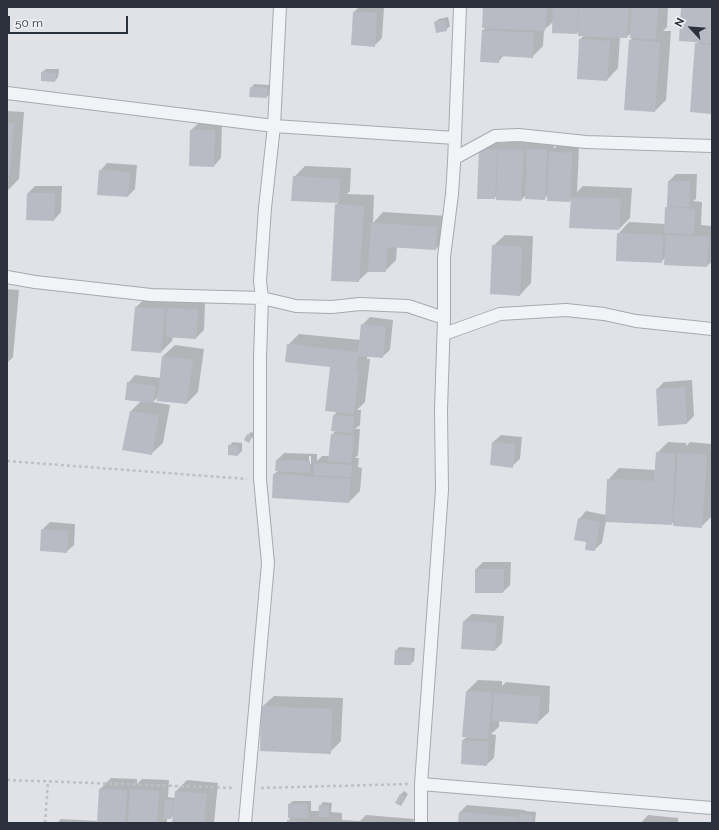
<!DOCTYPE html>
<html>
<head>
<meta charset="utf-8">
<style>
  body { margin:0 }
  #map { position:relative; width:719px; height:830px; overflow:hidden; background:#e0e2e7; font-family:Raleway,sans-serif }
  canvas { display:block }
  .frame { position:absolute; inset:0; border:8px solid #2b303d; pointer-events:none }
  .north { position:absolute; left:671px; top:8px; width:40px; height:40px; -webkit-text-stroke:3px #f0f1f5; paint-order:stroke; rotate:296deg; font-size:11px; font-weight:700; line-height:16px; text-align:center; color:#2b303d }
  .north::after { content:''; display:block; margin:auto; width:14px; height:18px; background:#2b303d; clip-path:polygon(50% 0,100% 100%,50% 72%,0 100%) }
  .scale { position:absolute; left:8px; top:16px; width:120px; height:18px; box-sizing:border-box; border:2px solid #2b303d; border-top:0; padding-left:5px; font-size:12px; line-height:14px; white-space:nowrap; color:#2b303d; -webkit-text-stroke:3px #f0f1f5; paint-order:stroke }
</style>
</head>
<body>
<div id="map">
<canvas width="719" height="830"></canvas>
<div class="frame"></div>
<div class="north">N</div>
<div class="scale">50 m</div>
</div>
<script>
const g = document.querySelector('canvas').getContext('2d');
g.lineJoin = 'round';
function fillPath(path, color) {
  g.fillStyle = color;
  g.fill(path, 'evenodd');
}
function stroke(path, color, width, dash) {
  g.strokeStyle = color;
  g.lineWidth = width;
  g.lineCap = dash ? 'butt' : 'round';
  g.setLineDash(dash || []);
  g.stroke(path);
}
fillPath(new Path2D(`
  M359 7H384L382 38 374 46 352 44 354 12Z
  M388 7H407L406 8Z
  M484 7H668L667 27 663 31H671L666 100 655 111 630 40 634 37 631 33 627 37 620 36 618 68 607 80 580 39 585 35 579 30 577 33 554 21 544 30 543 46 532 57 504 55 498 62 483 30 487 27Z
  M682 7H712V113L696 44 699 41Z
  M448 17 450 26 446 30 435 22 439 19Z
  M46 69H59L58 77 55 81 42 72Z
  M254 84 270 85V94L266 97 251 88Z
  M7 111 24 112 19 179 8 190Z
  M199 123H222L221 158 214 166 191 130Z
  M510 138 554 143V149L557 145 579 146 577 192 583 186 632 188 630 218 619 229 572 199 570 201 548 195 544 199 526 195 521 200 497 196 494 198 480 150 488 142 505 143Z
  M107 163 137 165 135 189 128 196 100 171Z
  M305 166 351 168 350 191 347 194 374 195 373 223 383 212 448 216 447 238 436 249 397 247 396 260 385 271H369L358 281 336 205 339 202 294 177Z
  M676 174H697L696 199 693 201 702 202 701 225 712 226V212V261L707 266 666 257 661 262 618 234 629 222 666 224 669 181Z
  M35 186H62L61 212 54 220 28 193Z
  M505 235 533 236 531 283 520 295 493 246Z
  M7 289 19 290 13 357 7 363Z
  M148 296 176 301 205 303 204 330 196 338 173 337 172 341 161 352 136 307Z
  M370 317 393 320 390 350 382 357 367 356V359H370L365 402 357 410H361L360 425 355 429H360L358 455 355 458H359L358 467 362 468 360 491 349 502 274 474 278 471H276L277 460 284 453 317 454V461L322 456H330L332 435 336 430 334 415 337 412 331 366 288 345 299 334 361 340 362 325ZM309 456H311V464H309Z
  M175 345 204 349 198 392 187 403 158 397 153 402 170 405 163 443 151 454 131 411 141 401 128 383 135 375 161 378 163 356Z
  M692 380 694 416 687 423 659 425 657 389 664 382Z
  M251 432 255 434 249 442 248 435Z
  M501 435 522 437 520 459 512 466 493 442Z
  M233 442 242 443V451L238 455 229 446Z
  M668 442 686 443V446L690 442 712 444V516L701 527 675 521 671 524 606 521 602 543 594 550 587 541 579 519 586 511 606 515 608 480 619 468 656 470 657 453Z
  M50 522 75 524 74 545 66 552 42 530Z
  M483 562H511L510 585 503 592 476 569Z
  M472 614 504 616 502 643 495 650 464 621Z
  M399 647 415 648 414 661 410 664 396 651Z
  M478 680 502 681V686L506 682 550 686 549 712 537 723 499 720V727L491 734 496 735 494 758 486 765 463 740 467 737V691Z
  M274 696 343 698 341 741 330 752 262 707Z
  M111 778 137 779V784L142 779 169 780 168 797 175 798 176 791 187 780 218 783 214 823H173V816L171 818H167V823H57L61 819 98 821 100 789Z
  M404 791 408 794 401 805 400 795Z
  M293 801H311V811H319L320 806 323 802 332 803 331 812 342 813V820L360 821 366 815 414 819 413 823H288V821L291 817 289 804Z
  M467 805 525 810V811L536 812 535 823H520V821L518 823H459L460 812Z
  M648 815 678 818V823H641Z`), '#0003');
fillPath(new Path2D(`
  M483 7H547L545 31 482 28Z
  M553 7H578L577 34 552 33Z
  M579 7H629L627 38 578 36Z
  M632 7H658L656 39 630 38Z
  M681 7H712L711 43 679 41Z
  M353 12 377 13 375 47 351 45Z
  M445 20 447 31 436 33 434 22Z
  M482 30 534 33 533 58 499 56V63L480 62Z
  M579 39 610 41 607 81 577 79Z
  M629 40 660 42 655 112 624 110Z
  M695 43 712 45V114L690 112Z
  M41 72 56 73 55 82 41 81Z
  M250 87 267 88V98L249 97Z
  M7 123H14L8 191H7Z
  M190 130H215L214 167 189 166Z
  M479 149 497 150 495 199H477Z
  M498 149 524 150 521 201 496 200Z
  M527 149 547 150 545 200 525 199Z
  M549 152 572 153 570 202 547 201Z
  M99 170 130 172 128 197 97 195Z
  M293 176 340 179 339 203 291 201Z
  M668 181H690L689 207 667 206Z
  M27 193H55L54 221 26 220Z
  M571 197 621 199 619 230 569 228Z
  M335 204 364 206 359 282 331 281Z
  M665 207 695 209 694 234 664 233Z
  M371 223 437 227 436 250 387 247 386 272H368Z
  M617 233 663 235 662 263 616 261Z
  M666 235 709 237 707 267 664 265Z
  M711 235H712V261H710Z
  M492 245 522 247 520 296 490 294Z
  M135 307 165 309 161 353 131 351Z
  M167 308 198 310 196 339 166 337Z
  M361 324 386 327 383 358 358 356 356 370H359L354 414 325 411 330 367 285 362 287 344 358 352Z
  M162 356 193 360 187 404 157 401Z
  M127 382 156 386 153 403 125 400Z
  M685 387 687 424 658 426 656 389Z
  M130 411 159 416 152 455 122 450Z
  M333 415 354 417 353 433 331 431Z
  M247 434 252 437 249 443 244 440Z
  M331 434 354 436 351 463 328 461Z
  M492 442 515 444 513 468 490 465Z
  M228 445 239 446 238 456 228 455Z
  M656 452 675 454 672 525 605 522 607 479 654 481Z
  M678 453 707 455 702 528 673 526Z
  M276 460 310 461V473L275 471Z
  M314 463 352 465 351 477 313 475Z
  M273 474 351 479 349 503 272 498Z
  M578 518 600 522 595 551 585 550 586 542 574 540Z
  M41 529 68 531 67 553 40 551Z
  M475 569H504L503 593H475Z
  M463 621 497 623 495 651 461 649Z
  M395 650 412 651 411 665H394Z
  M466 691 492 692 488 739 462 737Z
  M494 693 540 697 538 724 492 721Z
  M261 706 332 709 331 754 260 751Z
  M462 740 489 742 487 766 461 764Z
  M99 789 127 790 125 823H97Z
  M130 789 159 791 157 823H128Z
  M175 791 207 794 204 823H172Z
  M400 794 406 798 401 806 395 803Z
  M165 800 173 801 171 819H163Z
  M288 804H308V818H288Z
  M319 805 329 806 328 817H318Z
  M459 812 518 817 517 823H458Z
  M520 814 533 815 532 823H519Z
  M287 820 305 822V823H287Z`), '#b8bbc4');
const minor = new Path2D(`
  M7 93 274 126 455 138
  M455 158 495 136 519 135 586 142 712 146
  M7 277 35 282 151 295 262 298 296 306 332 307 360 304 408 306 444 318
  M444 334 500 314 566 310 604 314 636 321 712 329
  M421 784 712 808
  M245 823 268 563 260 479V358L262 298 260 281 265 208 274 126 280 7
  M421 823V784L442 490 441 410 444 318V257L452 194 454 163 460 7`);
stroke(minor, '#a6a9b1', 14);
stroke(new Path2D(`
  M7 461 247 479
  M7 780 234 788
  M261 788 408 784
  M45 823 48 782`), '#bec0c6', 2.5, [3, 3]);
stroke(minor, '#f2f3f6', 12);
</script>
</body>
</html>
